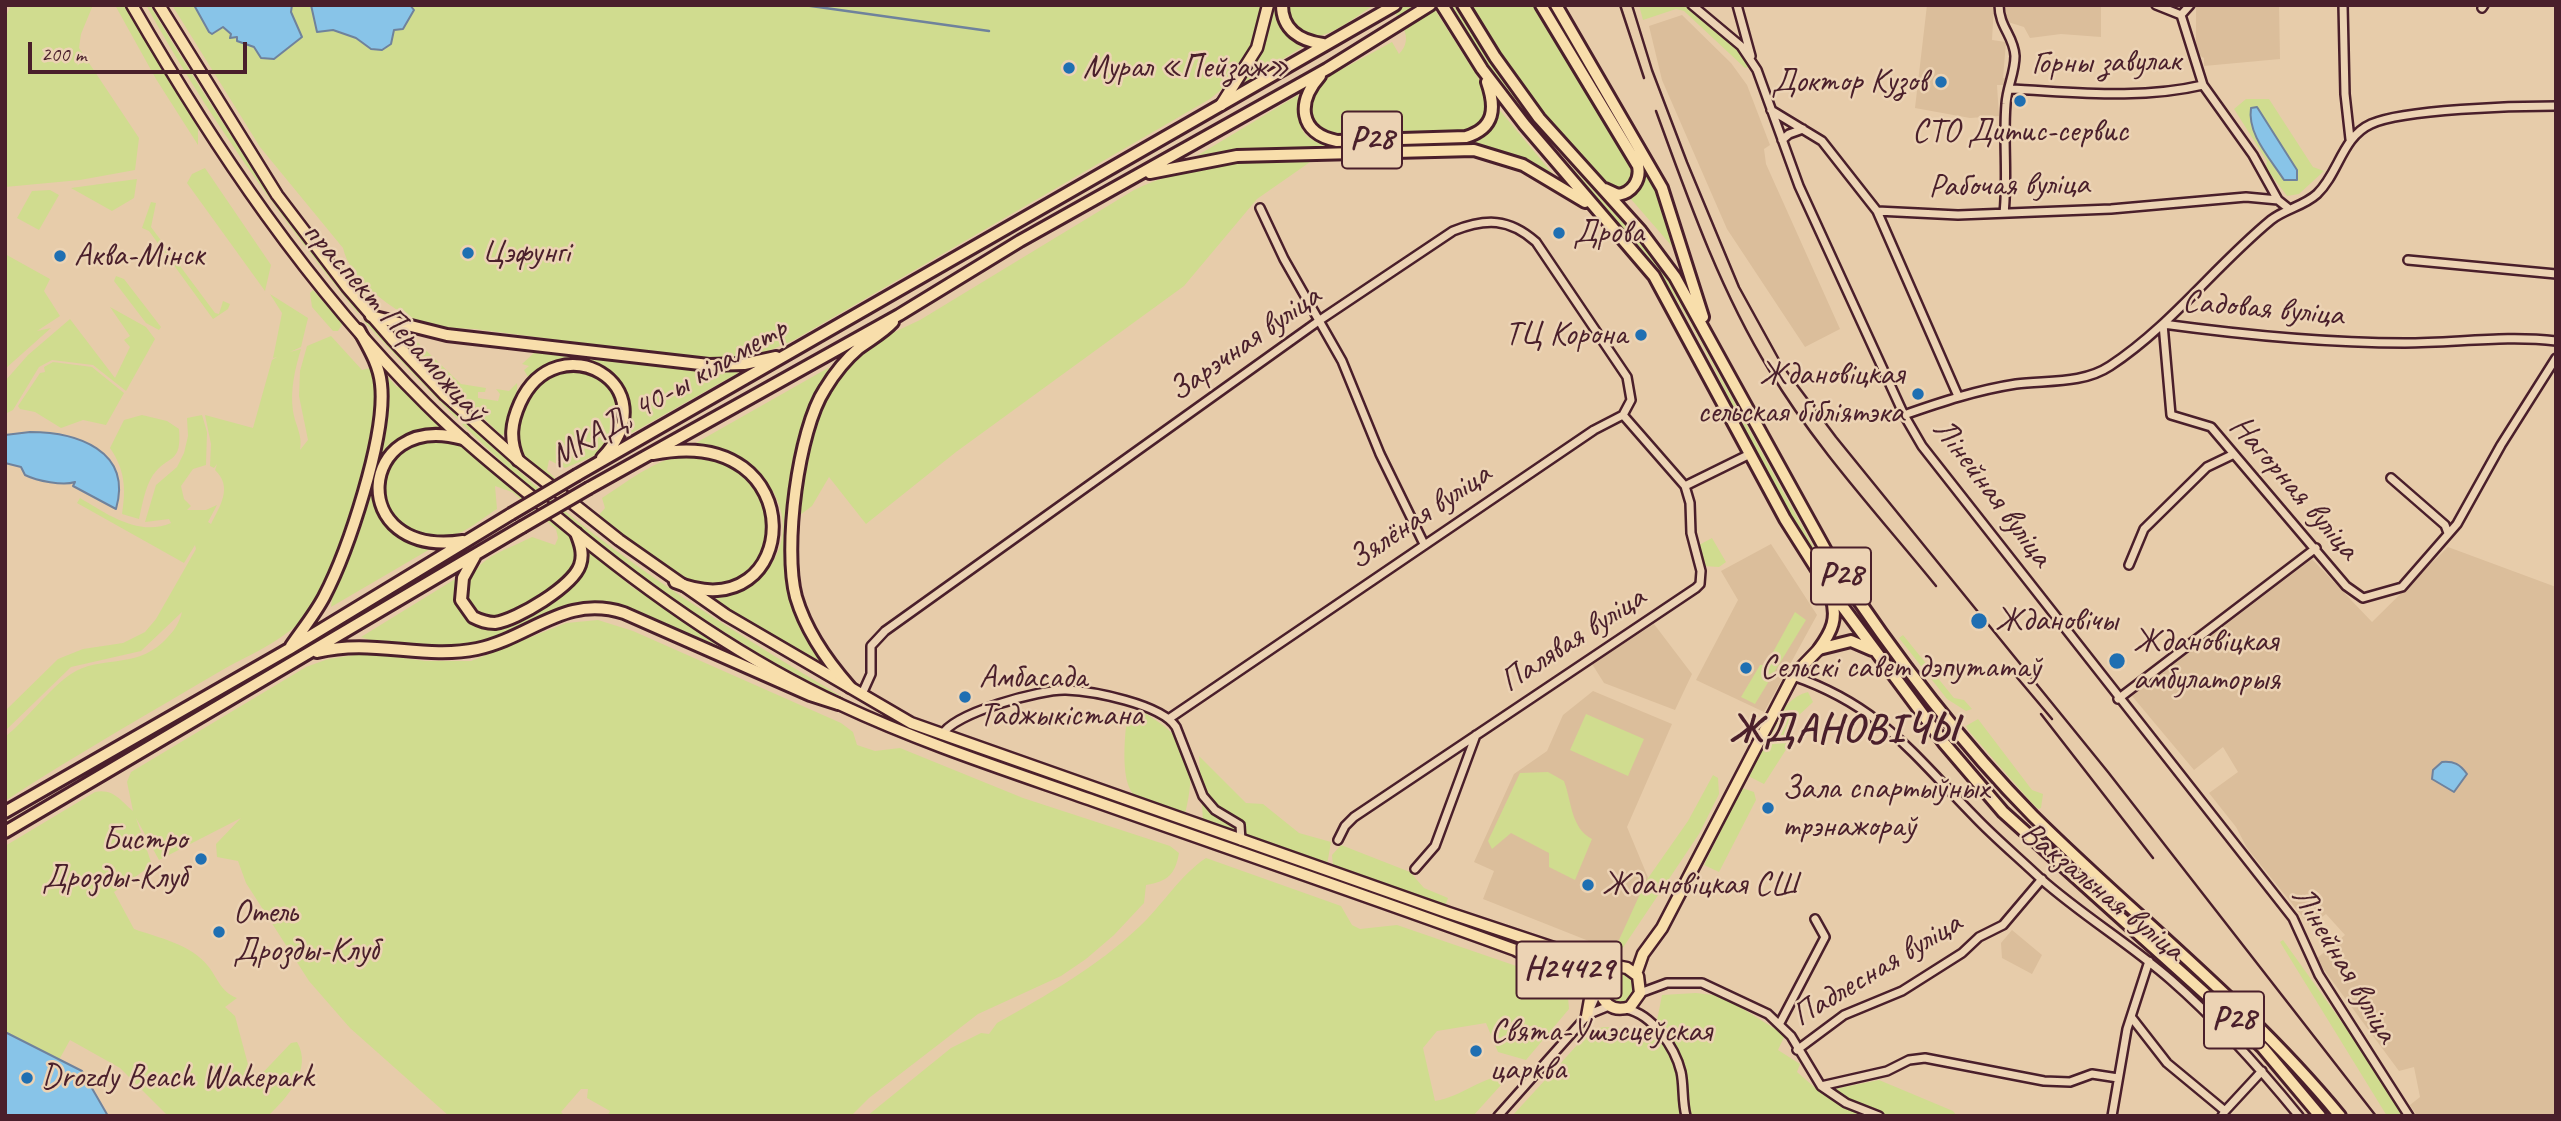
<!DOCTYPE html>
<html>
<head>
<meta charset="utf-8">
<style>
  body { margin:0 }
  #map { position:relative; width:2561px; height:1121px; overflow:hidden; background:#e7ccaa; font-family:Caveat,sans-serif }
  canvas { display:block }
  .frame { position:absolute; inset:0; border:7px solid #4a1f2b; pointer-events:none }
  .scale { position:absolute; left:28px; top:42px; width:219px; height:32px; box-sizing:border-box; border:4px solid #4a1f2b; border-top:0; padding-left:9px; font-size:21px; line-height:24px; white-space:nowrap; color:#4a1f2b; -webkit-text-stroke:5px #ecd3b4; paint-order:stroke }
</style>
</head>
<body>
<div id="map">
<canvas width="2561" height="1121"></canvas>
<div class="frame"></div>
<div class="scale">200 m</div>
</div>
<script>
const g = document.querySelector('canvas').getContext('2d');
g.lineJoin = 'round';
function fillPath(path, color) {
  g.fillStyle = color;
  g.fill(path, 'evenodd');
}
function stroke(path, color, width, dash) {
  g.strokeStyle = color;
  g.lineWidth = width;
  g.lineCap = dash ? 'butt' : 'round';
  g.setLineDash(dash || []);
  g.stroke(path);
}
function drawText(font, color, halo, rows, align = 'center') {
  g.font = font + ' Caveat,sans-serif';
  g.lineWidth = 5;
  g.setLineDash([]);
  g.textBaseline = 'middle';
  g.strokeStyle = halo;
  g.fillStyle = color;
  for (const [text, x, y, turn = 0] of rows) {
    g.save();
    g.translate(x, y);
    g.rotate((+turn || 0) * Math.PI / 180);
    g.textAlign = isNaN(turn) ? turn : align;
    if (halo) g.strokeText(text, 0, 0);
    g.fillText(text, 0, 0);
    g.restore();
  }
}
fillPath(new Path2D(`
  M1927 5H1994L1992 40 2006 42 2003 78H2008L2007 85H1997L1999 116 1970 118 1915 108Z
  M2004 5H2101V37L2061 34 2030 38 2024 27 2008 22 2004 15Z
  M2196 5H2279L2280 59 2204 66V58L2196 53Z
  M1682 15 1731 63 1747 85 1770 145 1764 149 1766 164 1840 329 1805 347 1727 229 1662 80 1649 26Z
  M1771 544 1817 615 1764 712 1696 680 1738 600 1721 571Z
  M2448 547 2556 587V1116H2417L2410 1105 2420 1097 2414 1067 2399 1071 2316 959 2345 935 2326 914 2310 926 2247 848 2236 827 2209 793 2238 772 2223 747 2194 770 2132 696 2312 559 2372 622Z
  M1654 624 1692 674 1675 710 1604 683 1592 664Z
  M1593 691 1672 724 1627 827 1652 887 1614 951 1483 899 1494 871 1474 862 1514 774 1547 751 1563 715Z
  M2012 930 2042 955 2032 974 2002 958 2001 943Z`), '#dbbe9b');
fillPath(new Path2D(`
  M11 5H93L81 34 79 48 139 138 135 170 80 180 5 187V19Z
  M115 5H127L198 128V145L156 79Z
  M146 5H150C214 113 281 215 361 311L358 313 352 306C275 210 205 112 146 5Z
  M172 5H1264C1253 47 1245 72 1210 99L794 340 752 358 718 361 475 329 415 326 414 320C387 305 350 279 343 248L260 147Z
  M1273 5 1283 32 1306 45 1241 84 1260 50Z
  M1286 5H1370L1371 7C1340 27 1300 63 1286 5Z
  M1390 5H1432L1484 87 1487 94V118L1470 132 1337 140 1315 130 1306 103 1324 79 1392 42 1399 54C1415 38 1400 22 1390 5Z
  M1449 5H1453L1536 128 1646 248 1664 274 1837 590 1869 634C1779 527 1736 392 1662 276 1635 234 1595 202 1563 165 1519 116 1484 61 1449 5Z
  M1469 5H1536L1632 166V182L1623 191 1608 188 1510 73Z
  M1548 5 1648 171 1677 252 1630 198 1643 180V165Z
  M1639 5H1687L1729 39 1750 67 1745 68 1684 11 1676 9 1643 20Z
  M1298 95C1306 125 1289 134 1331 147L1474 142 1491 130 1498 108 1553 174 1501 153 1190 160Z
  M2246 99H2269L2313 167 2324 171 2299 194 2287 196 2266 168 2267 161 2234 109Z
  M1313 160 1257 199 1184 286 956 452 866 524 829 477 812 506 800 515 808 444 817 415 840 374 871 343 920 320 1134 190C1191 163 1250 159 1313 160Z
  M205 168 271 265 265 291 187 183 192 174Z
  M137 179 134 198 112 211 71 188Z
  M50 190 59 195 39 230 17 218 32 191Z
  M151 202 156 203 151 227 215 313 219 314 223 301 230 304 228 309 213 319 149 231 142 228Z
  M5 254 50 279 44 291 60 316 37 331 51 328 5 369Z
  M116 276 124 279 161 327 159 330 146 323 114 281Z
  M313 290 343 323 338 331H333L312 307 310 293Z
  M270 294 308 318 301 347 290 352 301 349C295 369 290 390 293 411 295 425 303 435 300 450L308 440 299 396 300 371 307 346 331 336 362 370 373 367C383 409 371 447 360 487 348 528 338 582 308 614 285 640 253 653 224 669 151 712 77 754 5 801V737C26 720 52 686 71 674 100 655 133 669 162 643 172 633 178 627 182 612L141 651 71 667 5 731V711L58 659 83 649 123 643 145 632 156 619 196 549 195 545 184 563 77 503 80 498C107 514 139 537 171 523L169 519 145 522 156 485 177 467 184 453 188 436 187 418 202 415 207 432 206 465 193 469 181 486 184 499 191 506 187 510H206L217 505 208 522 211 524C220 506 233 487 215 470L217 464 214 468 210 466 211 444 205 415 253 428 272 360 277 357 273 358 282 313Z
  M110 307 146 327 155 339 126 391 93 365 52 360 39 367 13 410 5 414V381L28 355 70 319 115 378 130 347 124 340 130 336Z
  M367 318C436 391 507 466 586 528 668 591 755 645 844 698V701L840 702C751 649 662 597 582 532 503 468 432 396 364 321Z
  M411 336 461 384 486 388 485 392H478V398L498 401 500 394 496 389 509 391 517 383C519 395 507 419 505 433L502 436 410 346 407 339Z
  M535 352 702 371 736 370 738 373 621 439 627 403 617 378 606 370 588 362 567 361 528 377 524 370 529 366 522 364Z
  M53 362 92 367 124 393 106 425 83 420 61 428 35 412 20 409 18 406 40 373 45 372 44 367Z
  M828 368 831 369 810 406 799 443 787 567 830 669 711 598C785 589 809 511 749 465 733 452 714 448 694 444Z
  M573 369C587 372 601 375 611 387 627 405 616 438 599 452 590 459 576 463 565 468L549 460 547 470 594 518C579 505 525 464 520 449 514 435 521 415 527 402 537 382 551 375 573 369Z
  M382 370 397 387 401 384 443 426C426 437 411 429 389 450 366 473 371 513 395 534 406 543 423 544 437 545L331 607 334 586 378 455Z
  M142 415 167 421 179 429C182 465 168 454 153 475 145 487 142 506 139 519L122 514C126 488 125 470 110 448L124 420Z
  M418 440H456L468 448 574 538C575 545 578 553 578 560 577 577 518 616 502 618 495 619 486 618 480 617L466 602C467 559 498 554 532 537L555 545 558 538 556 529 512 492 495 486 497 509C484 517 466 533 450 536 414 543 371 515 384 474 389 458 405 448 418 440Z
  M697 453 737 465 764 493 770 544C746 575 725 597 683 578L598 516 605 508 602 498C633 478 659 456 697 453Z
  M1712 538 1726 562 1719 567 1703 566 1699 545Z
  M586 548 632 587 735 652 617 605C570 597 536 623 495 640 462 653 394 650 361 637L460 576 457 599 473 622 491 628C526 610 587 594 586 548Z
  M1795 612 1806 620 1755 704 1741 697 1760 665H1766Z
  M598 620 633 631 841 723 853 732 857 745 875 751 900 748 1023 798 1170 846 1179 853C1175 875 1168 881 1146 885L1144 903 1114 935 1086 959 1061 976 978 1014 869 1098 851 1116H607L610 1111 587 1098 588 1089H581L561 1112 565 1116H449L350 1028 309 981 246 883 238 861 217 857 216 844 241 818 159 860 136 818 152 865 114 892 134 929C159 938 191 944 208 966 219 980 220 991 237 998L225 1007 235 1016 253 1083 291 1043 297 1042C313 1069 287 1098 268 1116H168L120 1068 70 1040 28 1116H5V846L95 792C113 788 121 801 133 811L127 782 131 772 306 667 328 659 369 653 425 661H471L566 623Z
  M1903 635 1954 698 1964 700 1972 709 1966 711 1947 699 1899 638Z
  M1808 692 1813 702 1798 716 1789 745 1764 784 1748 776C1761 750 1777 699 1808 692Z
  M1141 711C1190 739 1198 761 1185 815 1170 809 1151 806 1137 797 1119 787 1125 735 1127 717Z
  M1586 714 1644 739 1628 776 1570 750Z
  M1978 719 2032 790 2043 794 2041 808 2038 809 2030 801 1968 730 1966 726Z
  M1199 756 1246 803 1263 804 1299 833 1331 842 1327 865 1203 821Z
  M1548 772 1564 781C1572 803 1571 828 1592 839L1575 880 1549 867V853L1511 833 1492 849 1488 841 1520 773Z
  M1713 775 1718 778 1719 794 1699 834 1616 958 1598 953H1613L1646 881 1688 821Z
  M1742 788 1754 792 1756 800 1719 872 1704 865Z
  M1341 845 1410 872 1424 888 1448 898 1444 909 1333 866 1332 855Z
  M1206 858 1341 906 1352 925 1360 929 1397 925 1557 980 1568 997 1569 1009 1526 1060 1498 1052 1486 1023 1437 1031 1423 1048 1435 1101C1462 1097 1483 1075 1510 1075L1473 1116H867L951 1048 981 1033 989 1034 997 1023C1047 995 1097 967 1139 927 1162 906 1180 875 1206 858Z
  M2283 940 2409 1116H2387L2280 942Z
  M1603 988a17 17 0 1 1 34 0a17 17 0 1 1-34 0Z
  M1696 993 1722 996 1785 1035 1778 1050 1800 1064 1797 1072 1820 1092 1879 1080 1953 1111 1957 1116H1512L1591 1030C1612 1022 1634 1031 1653 1041L1662 995Z`), '#d0dc8f');
const water = new Path2D(`
  M194 5H292L291 12 302 37 274 59 261 58 254 47 237 41V37L230 38 231 34 223 27 212 34 209 32Z
  M311 5H410L414 10 403 29 394 30 391 44 382 50 371 49 356 38 333 30 317 32Z
  M2257 107 2297 170V180H2284C2270 158 2247 134 2251 108Z
  M30 432C76 432 133 450 116 509L73 486 75 482C63 486 37 481 25 475L21 467 5 463V435Z
  M2442 762C2454 761 2460 764 2467 774L2454 792 2432 779 2433 770Z
  M5 1032 82 1071 108 1116H5Z`);
fillPath(water, '#88c4e8');
stroke(water, '#6f829c', 2);
stroke(new Path2D(`
  M804 5 989 31`), '#6f829c', 2.5);
const minor = new Path2D(`
  M1692 5 1741 46 1757 70 1799 186 1904 415 1922 446 2293 918 2319 975 2409 1116
  M1737 5 1751 56
  M1999 5C1999 27 2014 36 2015 56 2015 73 2007 87 2006 104 2003 141 2008 177 2004 213
  M2156 5 2181 15
  M2343 5 2345 94 2350 139
  M2482 8 2484 5
  M2181 15 2203 85 2253 155 2278 200
  M2181 15 2190 5
  M2010 89C2075 92 2139 100 2203 85
  M1771 110 1822 141 1877 211 1958 215 2111 209 2246 197 2278 200 2288 208
  M1782 140 1789 134 1803 129
  M1260 208 1284 259 1342 361 1380 454 1424 544
  M1877 211 1958 396
  M2408 260 2556 274
  M2163 324 2171 415 2211 427 2346 586 2363 598 2402 587 2457 524 2501 445 2556 358
  M2163 324C2244 335 2324 343 2405 343 2456 343 2505 335 2556 341
  M1904 415C1941 402 1977 390 2016 384 2047 380 2083 384 2110 366 2171 326 2215 266 2271 220 2285 209 2304 206 2317 194 2339 173 2342 137 2371 124 2404 109 2516 106 2556 106
  M2391 478 2445 525 2448 533
  M2129 565 2144 529 2207 467 2232 455
  M1793 676C1880 706 1913 754 1975 817 1996 839 2019 858 2041 879 2083 916 2130 944 2171 980 2218 1021 2259 1067 2299 1116
  M862 694 871 674V646L885 631 1320 320 1453 231C1486 218 1509 218 1536 242L1627 377 1631 400 1623 415
  M2118 699 2316 548
  M1170 718 1594 430 1623 415 1685 486
  M942 735C953 713 1041 689 1066 690 1093 691 1161 704 1176 727L1203 796 1215 810 1240 825 1241 841
  M1338 840 1345 826 1354 817 1696 588 1700 584 1701 571 1691 533 1690 503 1685 486 1750 454
  M1415 869 1435 846 1476 735
  M1640 993 1667 983H1702L1768 1014 1791 1036 1821 1086 1846 1103 1879 1116
  M1626 1009C1652 1014 1675 1047 1681 1072 1684 1086 1682 1101 1686 1116
  M1587 1015 1609 1006
  M2132 1018 2167 1063 2225 1111 2222 1116
  M1780 1023 1825 937 1815 919
  M1797 1050 1844 1015 1902 991 1962 953 1979 937 2003 925 2042 879
  M1821 1086 1887 1071 1909 1060 1925 1058 2044 1081 2070 1082 2092 1074 2118 1078
  M2225 1111 2262 1071
  M1498 1116 1587 1016 1598 991
  M2112 1116 2127 1029 2149 961`);
const major = new Path2D(`
  M132 5C215 149 308 287 426 404 467 445 513 481 558 518 644 590 739 658 841 705 922 743 1009 771 1094 801 1236 851 1379 900 1521 952
  M159 5 277 195 347 287 392 339 445 395 518 460 619 540 726 615 911 723 1449 913 1596 962 1627 968 1638 976 1640 993 1630 1007C1603 1016 1601 990 1589 974L1517 951
  M1221 105 1257 48 1268 5
  M1571 971 1587 984 1590 999 1587 1016
  M1636 974 1643 954 1662 928 1793 676 1819 649`);
const highway = new Path2D(`
  M1282 5C1282 30 1301 41 1323 44
  M1442 5 1482 69 1524 124 1654 276 1785 519 1828 587 1944 743 2003 812 2221 1008 2263 1048 2320 1116
  M1463 5 1495 57 1539 118 1640 230 1675 277 1830 558C1889 648 1957 739 2033 816 2135 917 2248 1004 2340 1116
  M1541 5 1638 166C1641 180 1632 193 1618 195L1605 189
  M1556 5 1662 188 1703 317
  M1320 76C1297 102 1298 133 1337 141L1466 137C1495 128 1496 108 1487 82
  M1150 173 1237 156 1474 150 1523 165 1585 202
  M371 316 447 335 709 365 744 364 776 357
  M463 439C357 409 344 559 463 541
  M653 454C816 421 802 634 675 582
  M518 460C509 439 511 423 520 403 557 322 671 385 602 458
  M577 475 1395 5
  M589 488 899 315 1020 241 1327 69 1430 5
  M475 556 463 578 461 600 473 617C481 621 486 623 495 623 517 620 573 586 580 565 584 554 580 543 576 533
  M291 646C302 630 315 614 324 597 348 551 387 435 381 384 379 364 368 347 359 330
  M1819 649C1832 631 1838 618 1831 597
  M1819 649 1851 641 1872 650
  M317 652C372 638 423 660 477 649 532 637 565 594 624 613L810 695 838 704
  M850 687C827 661 806 631 796 597 783 549 798 430 825 389 834 374 846 359 859 348 871 339 883 333 893 322
  M5 812 289 649 511 514
  M5 832 522 527`);
stroke(minor, '#4a1f2b', 12);
stroke(major, '#4a1f2b', 15);
stroke(highway, '#4a1f2b', 16);
stroke(minor, '#ecd3b4', 7);
stroke(major, '#f8deab', 10);
stroke(highway, '#f8deab', 10);
stroke(new Path2D(`
  M1620 5 1644 78
  M1632 5 1652 70 1687 162 1739 287 1782 365 1836 437 2108 772 2376 1116
  M1656 111C1688 199 1720 290 1769 370 1815 447 1879 516 1936 586
  M2009 668 2052 719
  M2041 714 2153 858`), '#4a1f2b', 2.5);
const highwayBridge = new Path2D(`
  M511 514 577 475
  M522 527 589 488`);
stroke(highwayBridge, '#4a1f2b', 16, []);
stroke(highwayBridge, '#f8deab', 10);
for (const [x, y, r, color] of [
  [1069,68,7,"#1f6fb2"],
  [1941,82,7,"#1f6fb2"],
  [2020,101,7,"#1f6fb2"],
  [1559,233,7,"#1f6fb2"],
  [468,253,7,"#1f6fb2"],
  [60,256,7,"#1f6fb2"],
  [1641,335,7,"#1f6fb2"],
  [1918,394,7,"#1f6fb2"],
  [1979,621,9,"#1f6fb2"],
  [2117,661,9,"#1f6fb2"],
  [1746,668,7,"#1f6fb2"],
  [965,697,7,"#1f6fb2"],
  [1768,808,7,"#1f6fb2"],
  [201,859,7,"#1f6fb2"],
  [1588,885,7,"#1f6fb2"],
  [219,932,7,"#1f6fb2"],
  [1476,1051,7,"#1f6fb2"],
  [27,1078,7,"#1f6fb2"]
]) {
  const dot = new Path2D();
  dot.arc(x, y, r, 0, 2 * Math.PI);
  g.fillStyle = color;
  g.fill(dot);
  stroke(dot, '#ecd3b4', 2.5);
}
for (const [x, y, w] of [
  [1372,140,60],
  [1841,576,60],
  [1569,970,105],
  [2234,1020,60]
]) {
  const box = new Path2D();
  box.roundRect(x - w / 2, y - 28.5, w, 57, 5);
  g.fillStyle = '#ecd3b4';
  g.fill(box);
  stroke(box, '#4a1f2b', 2);
}
drawText('bold 32px', '#4a1f2b', null, [
  ["Р28",1372,140],
  ["Р28",1841,576],
  ["Н24429",1569,970],
  ["Р28",2234,1020]
]);
drawText('33px', '#4a1f2b', '#ecd3b4', [
  ["Горны завулак",2106,63,-1],
  ["Рабочая вуліца",2009,186,-1],
  ["Садовая вуліца",2263,309,5],
  ["праспект Пераможцаў",394,322,48],
  ["Зарэчная вуліца",1245,344,-35],
  ["МКАД, 40-ы кіламетр",669,393,-30],
  ["Нагорная вуліца",2294,488,49],
  ["Лінейная вуліца",1992,493,53],
  ["Зялёная вуліца",1420,517,-34],
  ["Палявая вуліца",1573,640,-33],
  ["Вакзальная вуліца",2102,892,39],
  ["Лінейная вуліца",2344,965,59],
  ["Падлесная вуліца",1877,970,-31]
]);
drawText('33px', '#4a1f2b', '#ecd3b4', [
  ["Мурал «Пейзаж»",1083,68],
  ["Доктор Кузов",1927,82,"right"],
  ["СТО Дитис-сервис",2020,132,"center"],
  ["Дрова",1573,233],
  ["Цэфунгі",482,253],
  ["Аква-Мінск",74,256],
  ["ТЦ Корона",1627,335,"right"],
  ["Ждановіцкая",1904,375,"right"],
  ["сельская бібліятэка",1904,413,"right"],
  ["Ждановічы",1995,621],
  ["Ждановіцкая",2133,642],
  ["амбулаторыя",2133,680],
  ["Сельскі савет дэпутатаў",1760,668],
  ["Амбасада",979,678],
  ["Таджыкістана",979,716],
  ["Зала спартыўных",1782,789],
  ["трэнажораў",1782,827],
  ["Бистро",187,840,"right"],
  ["Дрозды-Клуб",187,878,"right"],
  ["Ждановіцкая СШ",1602,885],
  ["Отель",233,913],
  ["Дрозды-Клуб",233,951],
  ["Свята-Ушэсцеўская",1490,1032],
  ["царква",1490,1070],
  ["Drozdy Beach Wakepark",41,1078]
], 'left');
g.letterSpacing = '2px';
drawText('bold 40px', '#4a1f2b', '#ecd3b4', [
  ["ЖДАНОВІЧЫ",1844,731]
]);
g.letterSpacing = '0px';
</script>
</body>
</html>
